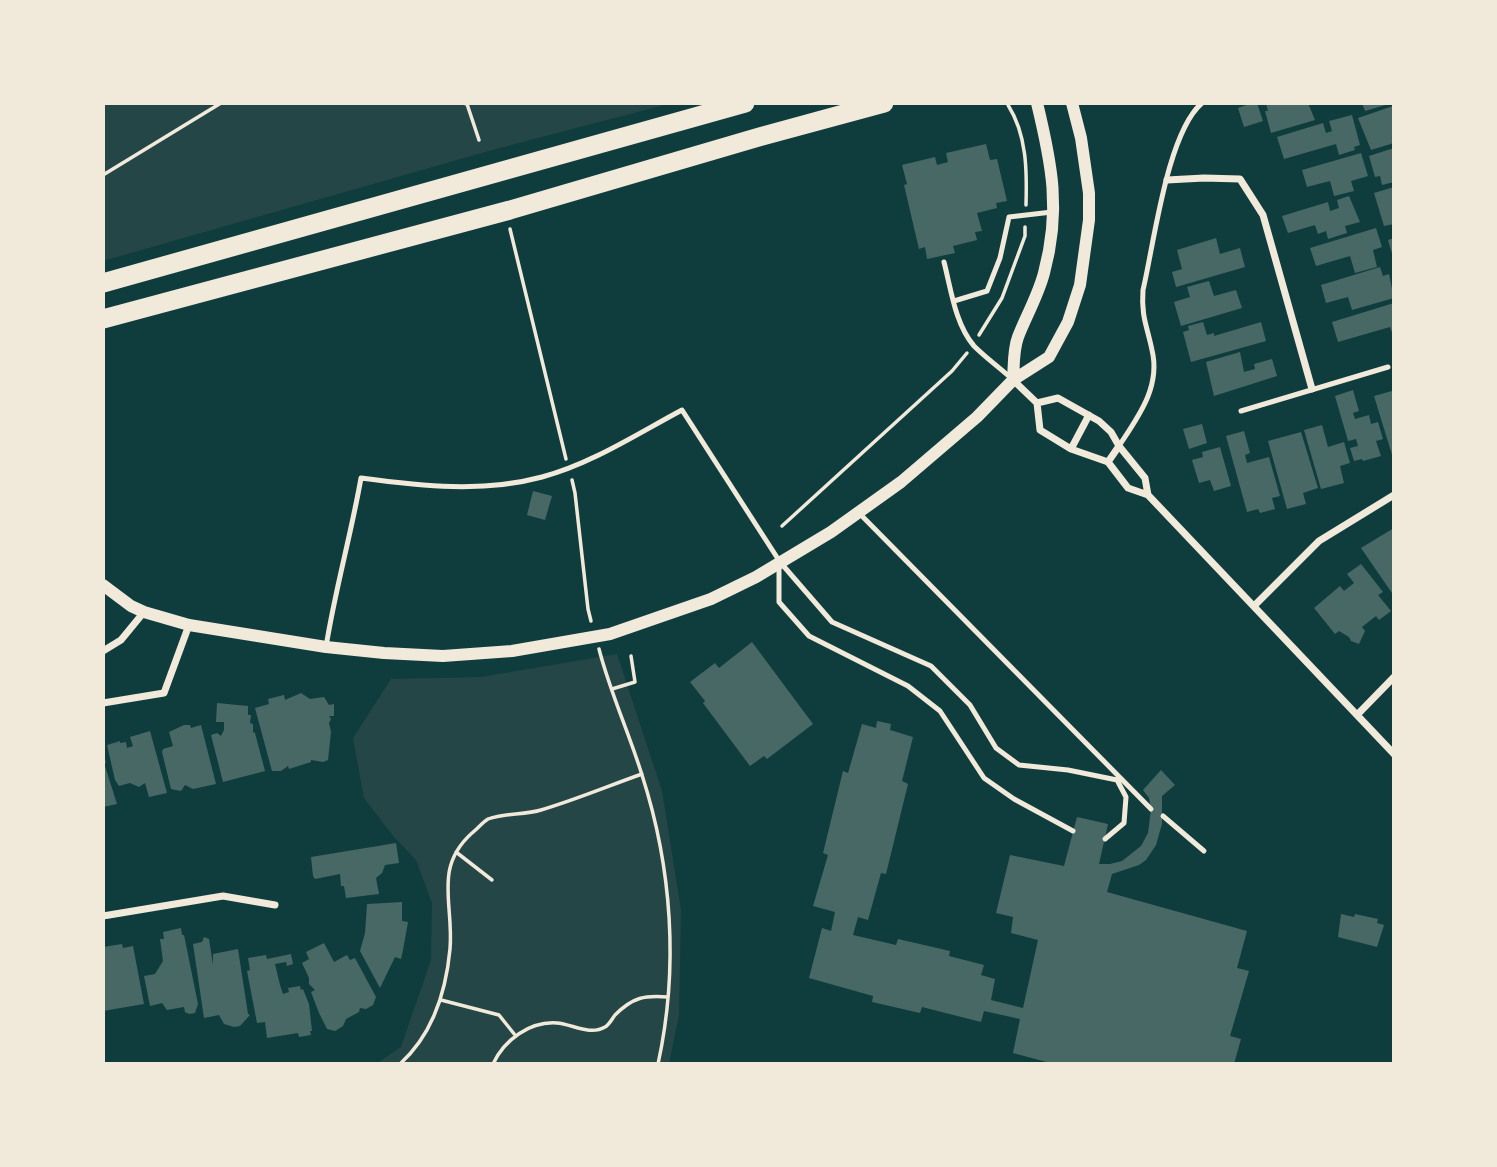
<!DOCTYPE html>
<html>
<head>
<meta charset="utf-8">
<style>
  body { margin:0 }
  #map { position:relative; width:1497px; height:1167px; overflow:hidden; background:#0f3d3e; font-family:Jost,sans-serif }
  canvas { display:block }
  .frame { position:absolute; inset:0; border:105px solid #f1e9da; pointer-events:none }
</style>
</head>
<body>
<div id="map">
<canvas width="1497" height="1167"></canvas>
<div class="frame"></div>
</div>
<script>
const g = document.querySelector('canvas').getContext('2d');
g.lineJoin = 'round';
function fillPath(path, color) {
  g.fillStyle = color;
  g.fill(path, 'evenodd');
}
function stroke(path, color, width, dash) {
  g.strokeStyle = color;
  g.lineWidth = width;
  g.lineCap = dash ? 'butt' : 'round';
  g.setLineDash(dash || []);
  g.stroke(path);
}
fillPath(new Path2D(`
  M103 103H672L492 150 103 261Z
  M617 654 662 791 681 910 679 1015 669 1064H376L401 1047 431 960 432 903 416 860 394 837 364 798 353 738 391 679 481 677Z`), '#244646');
fillPath(new Path2D(`
  M1252 103H1257L1263 121 1244 127 1238 108Z
  M1266 103H1308L1315 120 1271 133 1265 111H1268Z
  M1362 103H1389V104L1365 111Z
  M1393 106 1394 143 1371 150 1358 118Z
  M1352 115 1360 145 1354 147 1355 150 1339 155 1336 144 1284 159 1277 137 1323 123 1326 133 1332 131 1329 121Z
  M986 144 990 160 997 159 1007 201 996 203 997 208 977 213 982 231 975 232 977 240 953 246 955 253 927 259 925 247 919 249 904 185 907 184 902 165 935 157 937 165 948 162 946 153Z
  M1394 148V182L1382 185 1380 176 1375 177 1369 156Z
  M1361 153 1368 176 1351 181 1354 191 1334 196 1330 181 1307 187 1302 170Z
  M1394 187V224L1384 226 1374 193Z
  M1349 196 1360 222 1345 226 1347 233 1328 239 1326 231 1318 234 1315 225 1288 233 1282 216 1328 202 1330 211 1339 208 1337 200Z
  M1376 228 1382 247 1373 250 1377 267 1355 273 1350 256 1316 266 1310 248Z
  M1216 238 1220 254 1240 248 1245 267 1176 287 1172 272 1182 269 1177 250Z
  M1394 238V257H1393L1388 240Z
  M1380 267 1383 276 1389 274 1394 298 1352 310 1348 297 1326 303 1321 285Z
  M1209 281 1214 296 1236 290 1242 308 1181 326 1174 302 1190 297 1187 287Z
  M1394 303V338L1390 327 1338 342 1332 322Z
  M1203 322 1207 335 1214 333V336L1261 322 1266 341 1191 362 1183 332 1189 330 1188 326Z
  M1240 352 1244 372 1255 369 1254 364 1272 359 1277 376 1214 396 1206 362Z
  M1353 390 1359 411 1353 413 1355 419 1369 415 1371 424 1378 422 1383 439 1376 441 1381 456 1363 461 1362 459 1354 461 1350 448 1358 446 1356 439 1348 441 1335 396Z
  M1392 391 1394 395 1393 458 1374 396Z
  M1202 424 1207 443 1189 449 1183 429Z
  M1322 425 1328 447 1344 442 1350 463 1340 466 1344 483 1321 489 1304 430Z
  M1244 431 1250 453 1245 455 1247 463 1269 457 1280 496 1272 498 1275 509 1260 513 1258 509 1247 512 1226 436Z
  M1301 432 1318 488 1303 493 1306 504 1287 509 1268 441Z
  M1220 447 1231 486 1214 491 1210 480 1199 483 1192 460 1203 457 1202 452Z
  M533 491 552 496 545 520 527 515Z
  M1394 528V596L1361 548Z
  M1361 564 1383 592 1378 595 1391 611 1379 620 1376 616 1362 627 1365 631 1359 644 1351 641 1349 637 1339 631 1335 634 1314 608 1340 586 1344 591 1354 583 1347 574Z
  M752 642 813 724 767 759 764 756 750 766 703 703 705 701 690 682 715 663 719 668Z
  M301 693 310 699 324 697 329 705 334 704V716H329L331 719 329 723 331 732 328 760 323 762 311 760V762L289 769 288 766 281 771H272L255 708 269 704 268 699 284 695 285 700Z
  M217 703 248 706V715H251L250 723 253 724V732L255 733 265 771 223 782 211 735 217 733 221 736 224 730V722H216Z
  M877 721 891 724 890 730 913 737 902 781 908 784 886 874 881 873 868 920 858 917 853 935 896 945 898 939 950 951 949 956 984 965 981 975 995 979 991 1000 1023 1008 1038 940 1011 933 1013 917 996 913 1010 855 1064 866 1077 817 1108 824 1099 864H1110L1122 861 1141 846 1148 833 1151 809 1149 798 1143 790 1161 770 1175 785 1162 796V824L1156 845 1146 860 1139 865 1112 874 1107 892 1247 931 1237 968 1249 971 1230 1036 1241 1039 1234 1064H1054L1013 1053 1020 1019 984 1011 981 1022 922 1007 920 1013 872 1002 873 996 809 978 822 928 831 931 835 912 813 906 828 855 823 853 843 771 848 773 862 724 876 728Z
  M184 725H190L191 728 201 725 216 784 193 789 185 785 181 791 171 789 162 752 163 749 173 746 169 732Z
  M150 731 167 793 149 797 145 783 139 787 130 783 119 786 115 780 107 745 120 741V743L126 742 127 748 133 746 130 737Z
  M104 755 106 763H104L117 804 103 807Z
  M396 843 399 863 385 865 382 873 376 878 379 894 346 898 344 886H341L340 874 315 879 313 876 311 857Z
  M402 902V921L408 922 403 950 401 959 395 957 380 988 360 951 365 933 367 904Z
  M1341 914 1354 917 1355 914 1378 919 1377 923 1384 925 1377 947 1338 937Z
  M181 928 182 935H184L198 1004 195 1013 189 1014 185 1012 184 1007 167 1010 162 1003 150 1006 144 976 155 974 163 961 160 939H164L163 932Z
  M204 937 209 939 213 965V954L238 949 248 1014 250 1015 240 1026 234 1027 224 1024 219 1015 204 1018 193 944 202 942Z
  M324 943 334 962 347 955 350 960 355 958 376 997 373 1005 366 1009 360 1008 359 1012 346 1019 343 1026 335 1031 327 1029 319 1013 311 992 315 990 309 984V978L302 963 309 959 306 952Z
  M122 944 123 948 133 946 144 1004 103 1011V947Z
  M291 954 293 964 287 966 286 962 275 964 280 985 283 994 289 992 288 988 300 986 301 990 303 989 309 1004 312 1031H310L311 1035 299 1037 298 1033 267 1038 265 1022 257 1023 247 971 250 970 248 958 266 955 267 959Z`), '#486865');
stroke(new Path2D(`
  M463 103 467 104 479 140
  M1008 105C1027 135 1027 171 1026 205
  M103 175 221 103
  M510 229 566 459
  M979 335 1002 298 1025 236V227
  M572 480 575 493 588 609 591 621
  M782 526 952 371 967 353
  M599 649C610 692 629 733 642 775 672 868 679 968 658 1064
  M612 689 635 682 631 656
  M456 852 492 880
  M441 1000 499 1015 515 1035
  M400 1064C433 1034 446 992 450 949 454 904 433 868 472 833 477 829 483 822 488 819 502 813 525 815 541 810 575 800 608 786 642 774
  M493 1064C504 1040 530 1021 557 1023 572 1024 590 1036 605 1027 609 1025 612 1019 615 1015 633 997 645 995 668 997`), '#f1e9da', 3.5);
stroke(new Path2D(`
  M944 262C951 289 955 324 974 346 986 358 1000 368 1012 379
  M954 301 987 291 1000 258 1009 217 1052 212
  M1241 411 1388 367
  M1119 446C1138 417 1161 387 1152 350 1147 326 1141 316 1143 290 1154 244 1167 133 1202 103
  M859 513 1151 809
  M779 565V602L809 636 908 686 940 711 984 778 1014 799 1073 831
  M326 647C335 590 351 535 361 478 421 486 483 493 542 477 591 464 637 434 682 410L780 562 832 622 931 666 970 705 996 748 1019 765 1068 770 1117 780 1126 797 1124 823 1105 839
  M1163 816 1204 851`), '#f1e9da', 5);
stroke(new Path2D(`
  M1167 180 1204 178 1240 179 1263 215 1312 389
  M1013 380 1037 403 1040 430 1071 449 1108 462 1128 488 1148 495 1394 754
  M1037 403 1058 398 1099 421 1111 432 1119 446 1145 478 1148 495
  M1071 449 1089 415
  M1108 462 1119 446
  M1255 605 1319 541 1394 495
  M103 651 121 640 144 612
  M103 703 164 693 189 625
  M1357 715 1394 677
  M103 916 223 896 275 905`), '#f1e9da', 7);
stroke(new Path2D(`
  M1013 380C1014 367 1013 350 1018 337 1026 316 1038 296 1044 273 1061 210 1052 165 1037 103
  M103 585 131 606 144 612 189 625 326 647 384 653 443 656 512 651 610 634 711 599 756 577 831 532 901 482 977 417 1013 380 1049 357 1068 322 1080 285 1089 220V193L1081 138 1072 103`), '#f1e9da', 12);
stroke(new Path2D(`
  M103 283 745 103
  M103 319 510 210 759 137 884 103`), '#f1e9da', 19);
</script>
</body>
</html>
